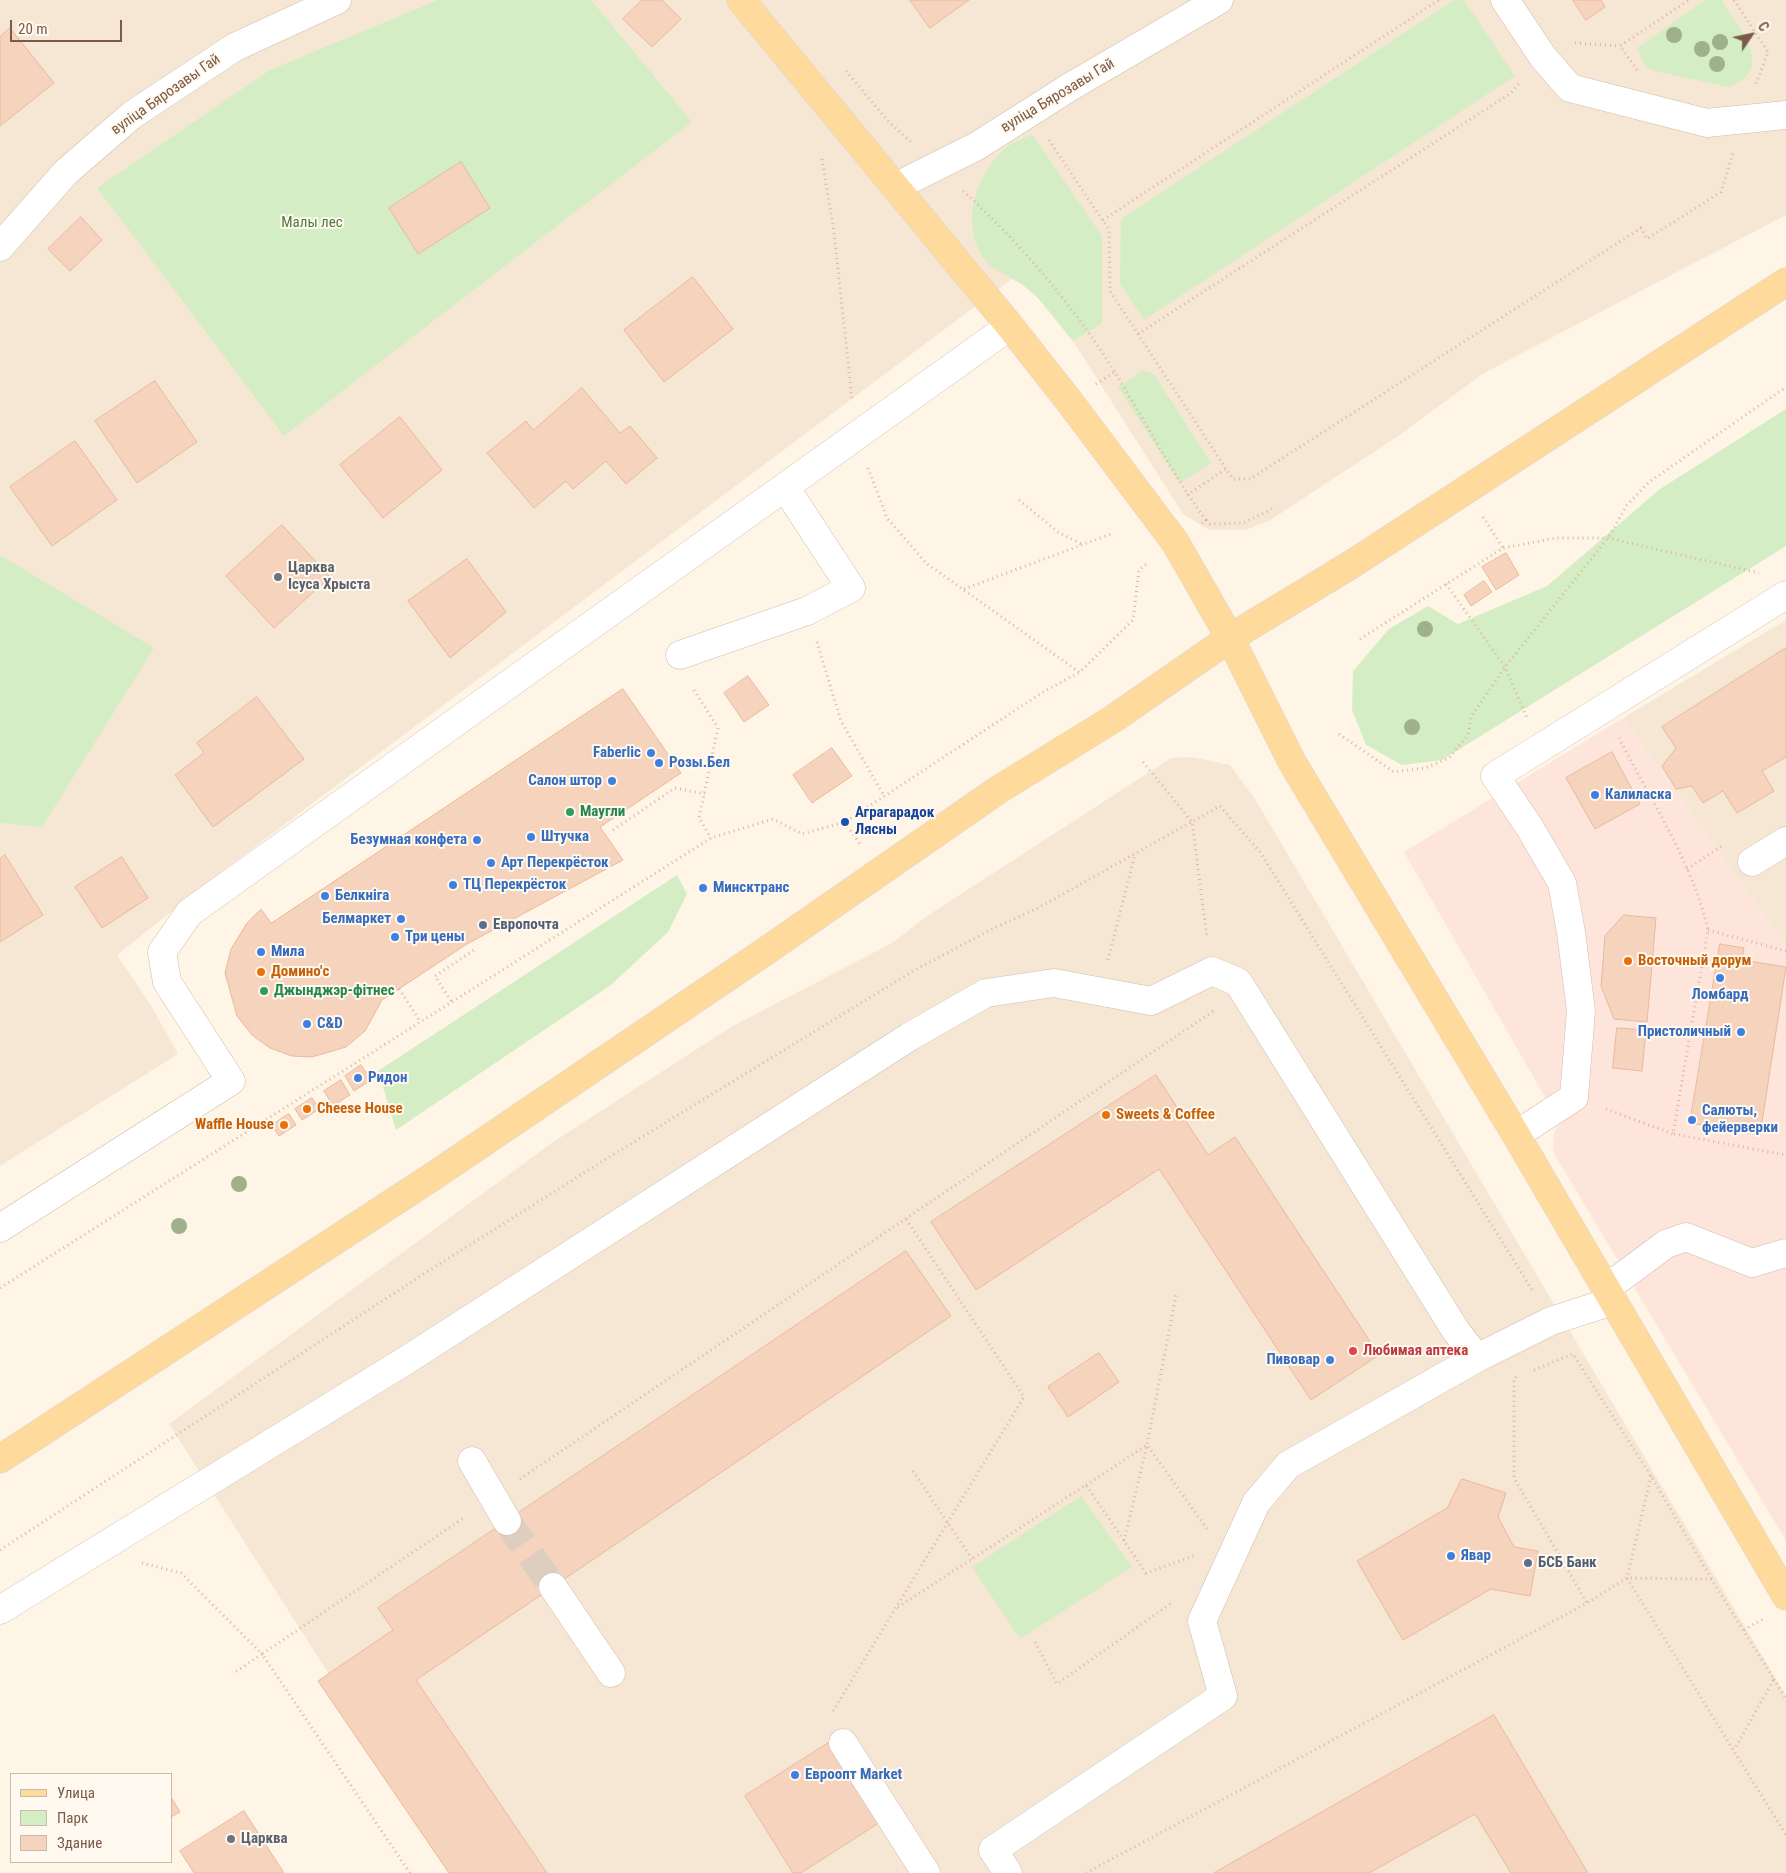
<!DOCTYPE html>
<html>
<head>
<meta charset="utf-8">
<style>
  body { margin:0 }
  #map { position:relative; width:1786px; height:1873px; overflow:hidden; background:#fef5e7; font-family:"Roboto Condensed",sans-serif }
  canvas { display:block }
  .legend { position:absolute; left:10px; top:1773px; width:162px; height:90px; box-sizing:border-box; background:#fff9ef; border:1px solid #cab9ad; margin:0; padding:6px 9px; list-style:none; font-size:15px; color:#7a5a49 }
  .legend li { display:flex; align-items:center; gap:10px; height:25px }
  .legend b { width:25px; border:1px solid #cab9ad }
  .north { position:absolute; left:1726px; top:10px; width:50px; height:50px; -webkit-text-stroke:4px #fff9ef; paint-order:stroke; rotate:56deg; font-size:14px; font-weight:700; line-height:20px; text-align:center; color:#7a5a49 }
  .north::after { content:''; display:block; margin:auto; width:18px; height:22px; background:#7a5a49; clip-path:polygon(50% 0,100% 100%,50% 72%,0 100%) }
  .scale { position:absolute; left:10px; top:20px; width:112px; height:22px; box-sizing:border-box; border:2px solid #7a5a49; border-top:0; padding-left:6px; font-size:15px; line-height:18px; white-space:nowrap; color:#7a5a49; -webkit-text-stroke:4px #fff9ef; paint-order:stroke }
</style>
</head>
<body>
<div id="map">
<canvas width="1786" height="1873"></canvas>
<ul class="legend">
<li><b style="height:6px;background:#ffda9d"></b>Улица</li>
<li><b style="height:14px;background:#d5edc4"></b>Парк</li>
<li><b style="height:14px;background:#f5d3bd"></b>Здание</li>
</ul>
<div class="north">С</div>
<div class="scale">20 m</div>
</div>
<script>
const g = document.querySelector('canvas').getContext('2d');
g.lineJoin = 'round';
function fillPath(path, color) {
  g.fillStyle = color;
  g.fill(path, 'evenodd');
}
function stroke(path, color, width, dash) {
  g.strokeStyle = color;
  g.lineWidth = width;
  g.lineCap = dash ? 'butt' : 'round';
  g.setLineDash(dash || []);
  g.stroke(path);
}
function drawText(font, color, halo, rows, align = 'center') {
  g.font = font + ' "Roboto Condensed",sans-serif';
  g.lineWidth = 4;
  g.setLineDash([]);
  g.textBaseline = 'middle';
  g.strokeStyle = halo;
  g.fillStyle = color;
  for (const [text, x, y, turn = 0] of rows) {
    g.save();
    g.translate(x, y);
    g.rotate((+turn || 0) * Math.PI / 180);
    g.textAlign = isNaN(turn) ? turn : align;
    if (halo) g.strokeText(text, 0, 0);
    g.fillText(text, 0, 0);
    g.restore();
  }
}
fillPath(new Path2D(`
  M0 0H1786V215L1484 373 1401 434 1269 521 1245 530H1209L1183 514 1073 341 1037 297 1021 284 1012 279 1009 281 221 872 117 955 150 1004 178 1054 0 1166Z
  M1786 620V946L1623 718Z
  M1192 757 1230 765 1255 799 1786 1696V1873H456L169 1424 553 1142 731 1027 892 943 927 916 1171 758Z`), '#f6e7d5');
fillPath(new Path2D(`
  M1623 718 1786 946V1541L1553 1152 1554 1132 1560 1123 1404 852Z`), '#fee5db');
fillPath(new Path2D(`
  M438 0H591L692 122 284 436 97 188 270 70Z
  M1454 0H1464L1515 76 1144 320 1120 283 1121 219Z
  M1705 0H1721C1738 26 1778 71 1728 87L1651 70 1645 65 1637 48Z
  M1032 134 1102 236V323L1073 341C1057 322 1042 299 1022 284 1010 276 993 271 984 259 959 223 977 171 1008 146 1015 141 1025 138 1032 134Z
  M1142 371 1154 374 1211 463 1180 483 1118 387Z
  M1786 409V546L1442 760 1402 765 1366 745 1352 710 1353 671 1389 629 1428 606 1458 624 1547 586 1660 489Z
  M0 555 154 648 42 827 0 823Z
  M677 875 687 894 668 932 611 985 396 1130 378 1071Z
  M1081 1496 1132 1567 1020 1639 972 1567Z`), '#d5edc4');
const building = new Path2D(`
  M642 0H662L681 19 652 47 623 19Z
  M910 0H969L930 28Z
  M1573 0H1601L1605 7 1586 20Z
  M10 28 54 83 0 126V37Z
  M461 162 490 208 418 254 389 208Z
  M81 217 102 240 70 271 48 249Z
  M693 277 733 329 664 382 624 330Z
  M155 381 197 442 137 483 95 421Z
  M582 388 620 433 630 426 657 458 626 484 606 461 573 489 566 481 534 508 487 453 526 421 533 430Z
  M400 417 442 470 383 518 340 465Z
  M75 441 117 500 52 546 10 487Z
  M282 525 330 577 274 628 226 576Z
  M1506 553 1519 575 1496 590 1482 567Z
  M467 559 506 612 450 658 408 601Z
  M1484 581 1492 592 1471 606 1464 595Z
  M1786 648V757L1762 771 1774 791 1737 813 1723 791 1703 803 1692 786 1676 789 1662 766 1676 748 1662 727Z
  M748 676 769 705 744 722 724 693Z
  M623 689 681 773 600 827 623 860 467 944 382 1000 365 1031 346 1047 312 1057 292 1056 270 1048 252 1035 237 1016 225 973 231 949 247 923 261 909 271 923Z
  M257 697 304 759 213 827 175 775 204 753 197 743Z
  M832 748 852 776 812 803 793 775Z
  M1612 752 1640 804 1595 829 1566 778Z
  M5 855 43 915 0 942V859Z
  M122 857 148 898 102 928 75 887Z
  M1624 915 1656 918 1647 1022 1614 1019 1601 986 1605 936Z
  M1720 944 1744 948 1742 960 1786 967 1760 1135 1690 1123Z
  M1617 1028 1646 1030 1642 1071 1613 1068Z
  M361 1065 371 1080 354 1091 345 1076Z
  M1156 1075 1208 1155 1235 1137 1379 1355 1311 1400 1159 1169 976 1290 931 1222Z
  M341 1080 350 1095 333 1106 324 1091Z
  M312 1098 319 1109 302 1120 295 1109Z
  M289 1114 296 1125 279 1136 272 1125Z
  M906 1251 951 1316 416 1680 547 1873H449L318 1681 393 1630 378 1608Z
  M1099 1353 1119 1382 1068 1417 1048 1387Z
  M1462 1479 1506 1493 1498 1517 1514 1547 1538 1551 1530 1596 1491 1589 1403 1640 1357 1561 1447 1508Z
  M1494 1715 1588 1873H1511L1475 1814 1369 1873H1214Z
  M830 1742 882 1821 801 1873H793L745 1796Z
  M171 1797 180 1812 171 1817Z
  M244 1811 284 1873H194L180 1851Z`);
fillPath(building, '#f5d3bd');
stroke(building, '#e9b99c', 1);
stroke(new Path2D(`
  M507 1521 553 1587`), '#ddcec0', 28, [28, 14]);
const minor = new Path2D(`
  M1505 0 1543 57 1570 88 1707 123 1786 115
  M895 187 977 146 1070 87 1219 0
  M0 247 66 172 132 115 235 47 337 0
  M680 655 807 611 851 588 785 487
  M1752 862 1786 841
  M1516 1135 1574 1097 1581 1011 1571 932 1562 883 1530 828 1495 776 1786 595
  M0 1228 231 1081 167 982 162 952 189 913 1010 326
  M1604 1285 1619 1279 1666 1244 1686 1237 1752 1263 1786 1253
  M472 1461 507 1521
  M553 1587 611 1673
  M0 1610 405 1361 909 1037 986 993 1054 983 1151 1001 1212 971 1238 982 1456 1331 1477 1358
  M843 1743 926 1873
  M1008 1873 993 1850 1223 1696 1202 1621 1256 1503 1288 1465 1477 1358 1551 1321 1613 1301`);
const major = new Path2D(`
  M741 0 1010 326 1069 401 1175 542 1230 638 1292 762 1516 1135 1786 1596
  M0 1459 432 1177 763 953 998 790 1113 719 1230 638 1352 564 1786 282`);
stroke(minor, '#d1bcac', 29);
stroke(major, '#dcd4d0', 29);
stroke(new Path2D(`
  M1734 0 1768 52 1756 84
  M1575 43 1620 46
  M1637 70 1620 46 1689 0
  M846 71 888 121 911 142
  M1049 140 1109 230 1110 291 1226 469
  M822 159 834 232 852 399
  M963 191C1020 243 1073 305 1114 371 1145 420 1171 473 1206 520L1202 523
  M1103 220 1439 0
  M1138 334 1511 93 1520 82
  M1096 384 1115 372
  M868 468 887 518 926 563 1079 672
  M1187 495 1226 469 1233 479H1250L1641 228 1647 239 1721 192 1733 153
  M1019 500 1058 532 1081 544
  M1483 517 1503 548
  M1206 520 1210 524 1243 523 1272 509
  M1446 584 1505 667 1527 718
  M964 589 1111 534
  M1360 639 1503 548 1556 538H1608L1759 573
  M817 642 841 721 884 796
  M694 690 718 728 699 818 711 838
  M1339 734 1394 772 1425 768 1449 758 1468 735 1471 717 1505 667 1608 538 1627 505 1649 482 1786 387
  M1143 762 1192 822 1207 938
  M845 822 860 844
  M613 830 675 788 705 794
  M1687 869 1722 846
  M1708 930 1786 951
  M1108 960 1135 854
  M399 989 420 1021
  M451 1001 435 976 477 948
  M1606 1109 1673 1134 1708 930C1693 864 1650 799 1619 738
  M1674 1134 1786 1155
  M0 1288 711 838 773 819 802 834 845 822 1043 692 1080 672 1133 620 1139 570 1149 562
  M1534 1370 1573 1354 1651 1476 1711 1578
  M1516 1377 1514 1378V1478L1587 1603
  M913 1471 972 1559
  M1651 1476 1627 1578 1786 1835
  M520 1479 1215 1010
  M1086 1485 1147 1445 1207 1529
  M1124 1541 1147 1445 1176 1295
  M0 1550 422 1275 606 1159 915 970 992 929 1038 908 1220 806 1260 852 1534 1293
  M142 1563 181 1573 262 1654 234 1673
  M898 1607 1086 1485 1146 1573 1194 1556
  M1744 1630 1763 1619
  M1035 1642 1057 1684 1173 1602
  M1774 1679 1786 1699
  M833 1711 1024 1397 906 1219
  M410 1873 262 1654 465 1517
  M1086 1873 1587 1603 1627 1578 1711 1579 1774 1679 1734 1750`), '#dbb69f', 3, [1, 4]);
stroke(minor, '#fff', 28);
stroke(major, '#ffda9d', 28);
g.fillStyle = '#9eb18a';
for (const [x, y] of [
  [1674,35],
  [1720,42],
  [1702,49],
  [1717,64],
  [1425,629],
  [1412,727],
  [239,1184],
  [179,1226]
]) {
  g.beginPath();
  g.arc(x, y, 8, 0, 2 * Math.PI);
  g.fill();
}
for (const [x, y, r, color] of [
  [278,577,5,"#6b7280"],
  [651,753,5,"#3f7fe0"],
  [659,763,5,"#3f7fe0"],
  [612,781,5,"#3f7fe0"],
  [1595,795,5,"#3f7fe0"],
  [570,812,5,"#2e9e5b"],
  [845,822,5,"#1a4fb4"],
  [531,837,5,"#3f7fe0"],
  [477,840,5,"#3f7fe0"],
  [491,863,5,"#3f7fe0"],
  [453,885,5,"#3f7fe0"],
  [703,888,5,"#3f7fe0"],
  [325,896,5,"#3f7fe0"],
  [401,919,5,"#3f7fe0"],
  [483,925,5,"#5c6f8a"],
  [395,937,5,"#3f7fe0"],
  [261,952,5,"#3f7fe0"],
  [1628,961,5,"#e8710a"],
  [261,972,5,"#e8710a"],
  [1720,978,5,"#3f7fe0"],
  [264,991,5,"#2e9e5b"],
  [307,1024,5,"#3f7fe0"],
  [1741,1032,5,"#3f7fe0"],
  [358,1078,5,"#3f7fe0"],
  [307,1109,5,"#e8710a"],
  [1106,1115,5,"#e8710a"],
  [1692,1120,5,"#3f7fe0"],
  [284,1125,5,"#e8710a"],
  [1353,1351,5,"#e0444e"],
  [1330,1360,5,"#3f7fe0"],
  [1451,1556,5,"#3f7fe0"],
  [1528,1563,5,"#5c6f8a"],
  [795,1775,5,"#3f7fe0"],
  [231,1839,5,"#6b7280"]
]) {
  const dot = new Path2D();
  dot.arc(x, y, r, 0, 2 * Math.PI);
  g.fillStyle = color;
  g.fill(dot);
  stroke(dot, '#fff9ef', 2);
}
drawText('15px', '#7a5a49', '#fff9ef', [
  ["вуліца Бярозавы Гай",166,95,-35],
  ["вуліца Бярозавы Гай",1058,96,-31]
]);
drawText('15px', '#4f7a3d', '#fff9ef', [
  ["Малы лес",312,223]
]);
drawText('bold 15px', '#5b616d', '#fff9ef', [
  ["Царква",288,568],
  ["Ісуса Хрыста",288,585],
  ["Царква",241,1839]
], 'left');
drawText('bold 15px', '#366cbe', '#fff9ef', [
  ["Faberlic",641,753,"right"],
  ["Розы.Бел",669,763],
  ["Салон штор",602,781,"right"],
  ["Калиласка",1605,795],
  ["Штучка",541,837],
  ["Безумная конфета",467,840,"right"],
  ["Арт Перекрёсток",501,863],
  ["ТЦ Перекрёсток",463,885],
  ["Минсктранс",713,888],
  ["Белкніга",335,896],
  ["Белмаркет",391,919,"right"],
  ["Три цены",405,937],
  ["Мила",271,952],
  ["Ломбард",1720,995,"center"],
  ["C&D",317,1024],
  ["Пристоличный",1731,1032,"right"],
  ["Ридон",368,1078],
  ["Салюты,",1702,1111],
  ["фейерверки",1702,1128],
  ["Пивовар",1320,1360,"right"],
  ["Явар",1461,1556],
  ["Евроопт Market",805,1775]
], 'left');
drawText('bold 15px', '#27864d', '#fff9ef', [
  ["Маугли",580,812],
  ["Джынджэр-фітнес",274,991]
], 'left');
drawText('bold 15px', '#164399', '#fff9ef', [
  ["Аграгарадок",855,813],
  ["Лясны",855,830]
], 'left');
drawText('bold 15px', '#4e5e75', '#fff9ef', [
  ["Европочта",493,925],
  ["БСБ Банк",1538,1563]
], 'left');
drawText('bold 15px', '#c56008', '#fff9ef', [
  ["Восточный дорум",1638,961],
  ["Домино'c",271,972],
  ["Cheese House",317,1109],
  ["Sweets & Coffee",1116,1115],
  ["Waffle House",274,1125,"right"]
], 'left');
drawText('bold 15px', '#be3a42', '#fff9ef', [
  ["Любимая аптека",1363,1351]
], 'left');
</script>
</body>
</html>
